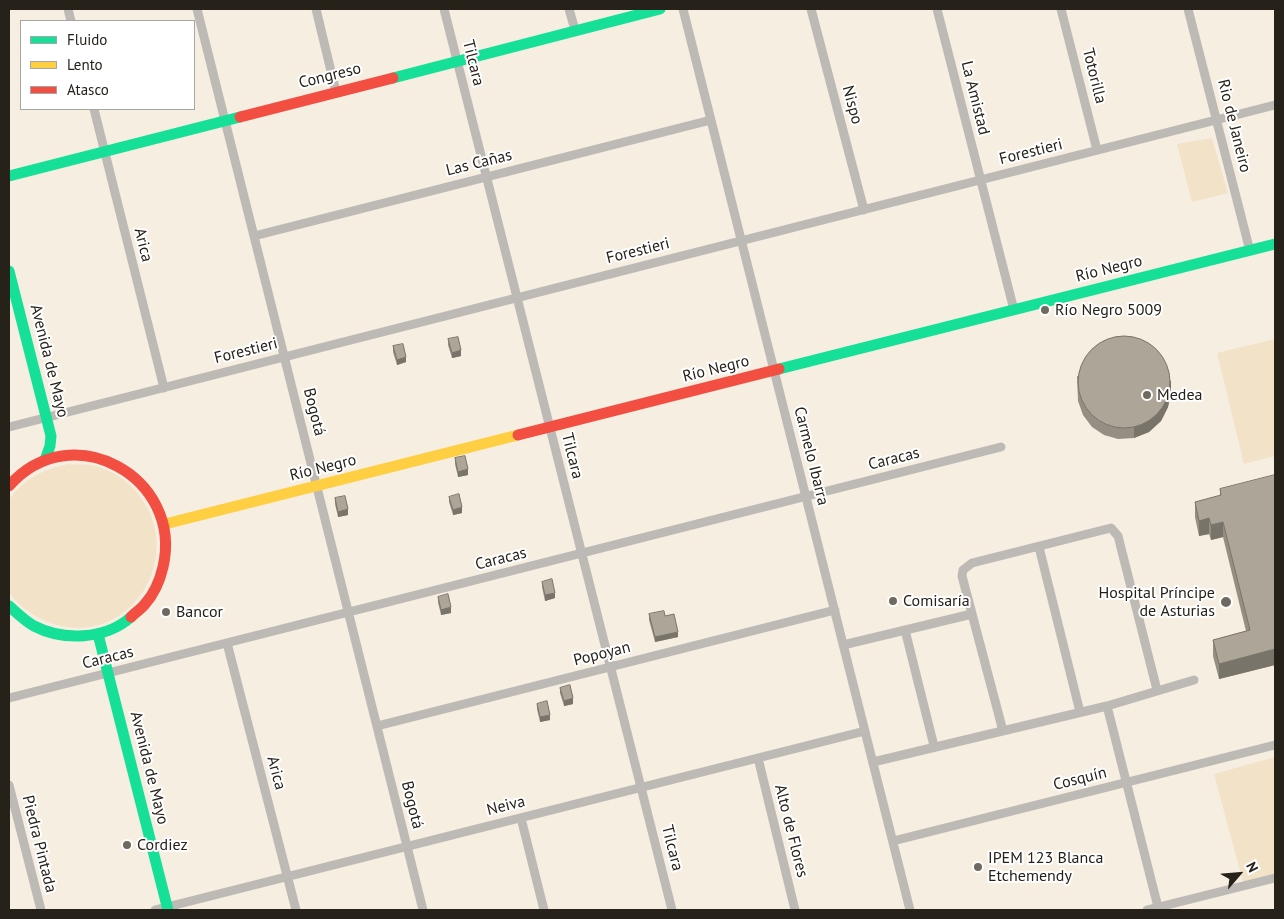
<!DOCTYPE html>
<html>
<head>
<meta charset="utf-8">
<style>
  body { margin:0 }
  #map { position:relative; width:1284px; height:919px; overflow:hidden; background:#f6eee1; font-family:"PT Sans",sans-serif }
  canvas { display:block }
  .frame { position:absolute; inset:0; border:10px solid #262119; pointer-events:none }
  .legend { position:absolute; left:20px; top:20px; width:175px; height:90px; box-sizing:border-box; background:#fff; border:1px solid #a8a6a3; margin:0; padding:6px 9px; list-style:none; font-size:15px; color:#262119 }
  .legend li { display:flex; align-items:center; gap:10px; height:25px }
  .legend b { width:25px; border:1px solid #a8a6a3 }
  .north { position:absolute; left:1214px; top:849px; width:50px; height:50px; -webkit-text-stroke:4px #fff; paint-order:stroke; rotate:63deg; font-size:14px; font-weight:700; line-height:20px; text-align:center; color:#262119 }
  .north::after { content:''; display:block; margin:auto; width:18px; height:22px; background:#262119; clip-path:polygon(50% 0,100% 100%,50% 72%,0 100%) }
</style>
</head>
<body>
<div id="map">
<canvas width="1284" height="919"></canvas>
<div class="frame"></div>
<ul class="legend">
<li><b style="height:6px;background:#16e098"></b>Fluido</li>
<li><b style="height:6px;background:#ffcf43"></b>Lento</li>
<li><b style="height:6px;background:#f24e42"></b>Atasco</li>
</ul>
<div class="north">N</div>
</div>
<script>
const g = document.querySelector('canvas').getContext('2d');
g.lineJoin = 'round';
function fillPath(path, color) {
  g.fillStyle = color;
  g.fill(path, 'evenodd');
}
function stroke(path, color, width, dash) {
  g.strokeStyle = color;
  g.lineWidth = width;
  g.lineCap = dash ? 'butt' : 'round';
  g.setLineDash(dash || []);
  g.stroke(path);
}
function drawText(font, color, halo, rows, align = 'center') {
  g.font = font + ' "PT Sans",sans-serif';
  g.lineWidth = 4;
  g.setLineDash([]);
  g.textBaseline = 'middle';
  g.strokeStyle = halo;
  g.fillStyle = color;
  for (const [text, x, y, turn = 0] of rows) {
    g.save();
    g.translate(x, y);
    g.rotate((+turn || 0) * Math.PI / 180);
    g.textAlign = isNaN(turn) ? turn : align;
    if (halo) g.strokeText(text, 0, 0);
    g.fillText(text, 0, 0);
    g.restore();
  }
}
fillPath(new Path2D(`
  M1212 138 1228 193 1192 202 1177 144Z
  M1275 339V456L1244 464 1217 353Z
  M68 464C76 465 84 464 91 465 110 469 128 480 139 495 188 558 128 650 51 623 36 617 17 607 9 591 7 586 9 575 9 569 9 546 9 523 9 500 24 478 43 470 68 464Z
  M1275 757V874L1243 882 1214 774Z`), '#f2e2c7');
stroke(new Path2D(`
  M68 9 71 21
  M197 9 423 910
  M316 9 336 92
  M444 9 672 910
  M569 9 575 30
  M683 9 910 910
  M811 9 864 210
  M937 9 1014 310
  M1061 9 1097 150
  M1188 9 1250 251
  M94 109 164 388
  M254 236 711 120
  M9 427 1275 105
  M1039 547 1080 712
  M905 630 934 746
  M227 643 296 910
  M843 645 972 614
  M9 698 1001 447
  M1107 706 1158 907
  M377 726 835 610
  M1003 731 962 576 963 570 972 563 1111 528 1118 536 1157 690
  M758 758 795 910
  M873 762 1107 706 1194 680
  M9 785 41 910
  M521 818 544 910
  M893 841 1275 745
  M155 910 865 731
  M1147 910 1275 878`), '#bdbab6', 9);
stroke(new Path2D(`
  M393 78 660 9
  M9 176 240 117
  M9 271 51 436 50 446 45 460
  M779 369 1275 244
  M9 606C17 613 25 621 34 626 63 641 105 640 131 617
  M98 634 168 910`), '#16e098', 11);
stroke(new Path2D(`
  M165 524 518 435`), '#ffcf43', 11);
stroke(new Path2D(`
  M240 117 393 78
  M518 435 779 369
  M9 486C71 415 184 477 163 567 160 580 154 594 145 604 141 609 135 613 131 617`), '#f24e42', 11);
fillPath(new Path2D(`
  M448 339 461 356 452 358 448 345Z
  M393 346 406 362 397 365 393 352Z
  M1077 376 1171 391 1168 407 1161 421 1149 432 1134 438 1118 439 1104 435 1092 427 1083 415 1078 401Z
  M455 458 468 475 458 477 455 464Z
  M1220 489 1275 665 1219 679 1213 656V640L1246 631 1223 537 1211 540 1209 534 1199 536 1195 517V502L1220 496Z
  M449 497 462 513 453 515 449 502Z
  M335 498 348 515 338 517 335 504Z
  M542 582 555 598 545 601 542 587Z
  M438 597 451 613 441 615 438 602Z
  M649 614 665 616 678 637 655 642 649 620Z
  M560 688 573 704 564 706 560 693Z
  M537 704 550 720 540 722 537 709Z`), '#958e83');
fillPath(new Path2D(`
  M461 350V356L452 358V353Z
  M406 357V362L397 365V360Z
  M1171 380V391L1168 407 1161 421 1149 432 1134 438V428Z
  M468 469V475L458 477V472Z
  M462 507V513L453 515V510Z
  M348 509V515L338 517V512Z
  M1209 518V534L1199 536V521Z
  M1223 522V537L1211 540V525Z
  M555 593V598L545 601V595Z
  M451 607V613L441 615V610Z
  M678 632V637L655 642V637Z
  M1275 649V665L1219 679V664Z
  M573 698V704L564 706V701Z
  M550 715V720L540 722V717Z`), '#79746a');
const building = new Path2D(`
  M1078 382a46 46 0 1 1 92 0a46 46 0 1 1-92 0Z
  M458 337 461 350 452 353 448 339Z
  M403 344 406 357 397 360 393 346Z
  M465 456 468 469 458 472 455 458Z
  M1275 475V649L1219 664 1213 640 1250 630 1223 522 1211 525 1209 518 1199 521 1195 502 1221 495 1220 489Z
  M459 494 462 507 453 510 449 497Z
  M345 496 348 509 338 512 335 498Z
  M552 579 555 593 545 595 542 582Z
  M448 594 451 607 441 610 438 597Z
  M664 611 665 616 674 614 678 632 655 637 649 614Z
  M570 685 573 698 564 701 560 688Z
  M547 701 550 715 540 717 537 704Z`);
fillPath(building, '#ada598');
stroke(building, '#79746a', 1);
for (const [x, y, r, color] of [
  [1045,310,5,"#6f695f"],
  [1147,395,5,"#6f695f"],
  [893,601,5,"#6f695f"],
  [1226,602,6,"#6f695f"],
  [166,612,5,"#6f695f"],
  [127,845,5,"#6f695f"],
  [978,867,5,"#6f695f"]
]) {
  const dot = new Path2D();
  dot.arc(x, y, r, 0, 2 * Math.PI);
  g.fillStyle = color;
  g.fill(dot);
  stroke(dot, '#fff', 2);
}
drawText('16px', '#262119', '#fff', [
  ["Tilcara",473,63,76],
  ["Congreso",330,76,-14],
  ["Totorilla",1094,76,76],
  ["La Amistad",975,98,76],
  ["Nispo",852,105,75],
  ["Rio de Janeiro",1234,126,76],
  ["Forestieri",1031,152,-14],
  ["Las Cañas",479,163,-14],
  ["Arica",143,245,76],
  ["Forestieri",638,251,-14],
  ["Río Negro",1109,269,-14],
  ["Forestieri",246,351,-14],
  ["Avenida de Mayo",49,361,76],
  ["Río Negro",716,369,-14],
  ["Bogotá",314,412,76],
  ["Tilcara",572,456,76],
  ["Carmelo Ibarra",811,456,76],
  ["Caracas",894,459,-14],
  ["Río Negro",323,468,-14],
  ["Caracas",501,559,-14],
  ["Popoyan",602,654,-14],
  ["Caracas",108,658,-14],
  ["Avenida de Mayo",149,768,76],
  ["Arica",276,773,75],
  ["Cosquín",1080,779,-14],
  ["Bogotá",412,805,76],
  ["Neiva",506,806,-14],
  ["Alto de Flores",791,831,76],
  ["Piedra Pintada",39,844,76],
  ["Tilcara",672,848,76]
]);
drawText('16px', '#262119', '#fff', [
  ["Río Negro 5009",1055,310],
  ["Medea",1157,395],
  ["Hospital Príncipe",1215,593,"right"],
  ["de Asturias",1215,611,"right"],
  ["Comisaría",903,601],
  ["Bancor",176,612],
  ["Cordiez",137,845],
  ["IPEM 123 Blanca",988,858],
  ["Etchemendy",988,876]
], 'left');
</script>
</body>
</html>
